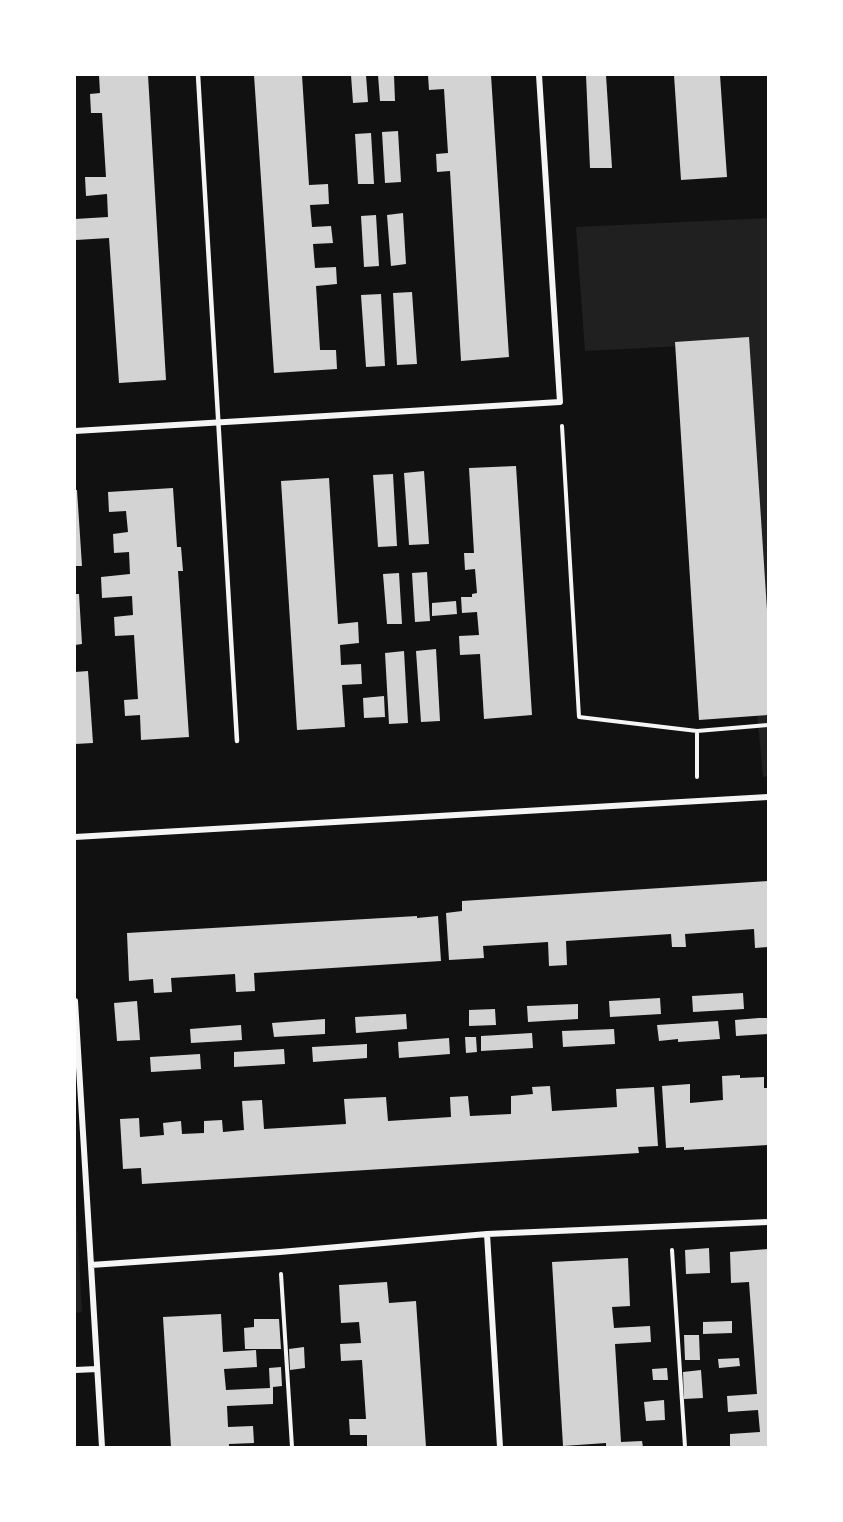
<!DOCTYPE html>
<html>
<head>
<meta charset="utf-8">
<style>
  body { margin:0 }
  #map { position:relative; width:843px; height:1522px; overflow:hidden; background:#111; font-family:"Roboto Serif",serif }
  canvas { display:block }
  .frame { position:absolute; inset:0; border:76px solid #fff; pointer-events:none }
</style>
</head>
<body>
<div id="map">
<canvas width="843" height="1522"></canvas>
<div class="frame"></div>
</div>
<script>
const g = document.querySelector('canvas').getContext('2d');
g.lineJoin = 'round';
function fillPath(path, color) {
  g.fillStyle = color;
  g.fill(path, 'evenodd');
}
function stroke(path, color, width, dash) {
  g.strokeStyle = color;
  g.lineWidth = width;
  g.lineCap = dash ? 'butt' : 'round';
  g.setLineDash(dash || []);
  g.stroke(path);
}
fillPath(new Path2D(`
  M768 218V776L763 777 723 344 585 351 576 227Z
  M75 1187 82 1312 75 1313Z`), '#202020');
fillPath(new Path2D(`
  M99 75H148L166 380 119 383 109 238 76 240 75 219 108 217 107 194 86 196 85 177H106L102 113H91L90 94 100 93Z
  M254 75H302L309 185 328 184 329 204 310 205 312 227 331 226 333 243 313 244 315 268 336 267 337 284 316 286 320 350H336L337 369 274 373Z
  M351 75H366L368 102 353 103Z
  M378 75H394L395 101H380Z
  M428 75H491L509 357 461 361 450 171 437 172 436 154 448 153 444 89 429 90Z
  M586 75H606L612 168H590Z
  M674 75H720L727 177 681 180Z
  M398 131 401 182 385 183 382 132Z
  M371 133 374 184H358L355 134Z
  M403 213 406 264 391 266 387 215Z
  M376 215 379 266 364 267 361 216Z
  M412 292 417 364 397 365 393 293Z
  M381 294 385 366 366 367 361 295Z
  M749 337 768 625V715L699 720 675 342Z
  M516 466 532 715 484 719 480 654 460 655 459 636 479 635 477 612 462 613 461 597H472V594L477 593 475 569 465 570 464 553H474L469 468Z
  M424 471 429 544 409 545 404 473Z
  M393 474 397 546 378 547 373 475Z
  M329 478 338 624 358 622 359 643 340 645 341 665 361 664 362 684 342 685 345 727 297 730 281 481Z
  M173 488 177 547H181L183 571H178L189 737 141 740 140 715 125 716 124 700 138 699 134 635 115 636 114 617 133 615 132 596 102 598 101 577 130 574 129 552 114 553 113 534 128 532 126 511 109 512 108 492Z
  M75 490H77L82 566H75Z
  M427 572 430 621 415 622 412 573Z
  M399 573 402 624H387L383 574Z
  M75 594H79L82 644 75 645Z
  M456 601 457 614 432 616V603Z
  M436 649 440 721 421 722 416 651Z
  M404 651 408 723 389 724 385 653Z
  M88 671 93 743 75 744V672Z
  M384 696 385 717 364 718 363 698Z
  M768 881V947L755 948 754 929 685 934 686 947H672L671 934 566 941 567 965 549 966 548 942 483 946 484 958 449 960 446 913 462 911V901Z
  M417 916V918L438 916 441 961 254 973 255 991 236 992 235 974 171 978 172 992 154 993 153 979 129 981 127 933Z
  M743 993 744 1009 693 1012 692 996Z
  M660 998 661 1014 610 1017 609 1001Z
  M137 1001 140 1040 117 1041 114 1003Z
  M578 1004V1019L528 1022 527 1006Z
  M495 1009 496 1025 469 1026V1010Z
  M406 1014 407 1029 356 1033 355 1017Z
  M759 1018H768V1034L736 1036 735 1020Z
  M325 1019V1034L274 1037 272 1023Z
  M718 1021 720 1039 678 1042V1039L659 1041 657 1025Z
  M241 1025 242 1040 191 1043 190 1029Z
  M614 1029 615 1044 563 1047 562 1031Z
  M532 1033 533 1048 481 1051V1036Z
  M465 1037H476L477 1052 466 1053Z
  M449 1038 450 1054 399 1058 398 1042Z
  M367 1044V1058L313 1062 312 1047Z
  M284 1049 285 1064 234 1067V1052Z
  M200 1054 201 1069 151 1072 150 1057Z
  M740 1075V1078L764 1077V1088H768V1145L684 1150V1147L666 1148 662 1086 690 1084V1103L723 1100 722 1076Z
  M550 1086 552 1111 617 1107 616 1089 654 1087 658 1146 638 1147 639 1153 142 1184 141 1168 123 1169 120 1119 139 1118 140 1137 164 1135 163 1123 181 1121 182 1134 204 1133V1121L222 1120 223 1132 244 1130 242 1101 262 1100 264 1129 346 1124 344 1099 386 1097 388 1121 451 1117 450 1097 468 1096 470 1116 511 1114V1096L533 1094 532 1087Z
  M709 1248 710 1273 686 1274 685 1250Z
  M768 1249V1447H730V1434L760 1432 758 1410 728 1412 727 1396 757 1394 749 1282 731 1283 730 1252Z
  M628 1258 630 1306 612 1307 614 1328 650 1326 651 1342 615 1344 621 1442 642 1441 643 1447H606V1443L563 1446 552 1262Z
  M387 1282 389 1303 416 1301 426 1447H367V1435H350L349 1419H366L362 1360 341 1361 340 1344 361 1343 359 1322 341 1323 339 1285Z
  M221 1314 223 1352 256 1350 257 1367 224 1369 226 1390 270 1388 269 1368 281 1367 282 1386 273 1387V1404L227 1406 228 1427 253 1426 254 1443 229 1444V1447H171L163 1317Z
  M254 1319H279L281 1349H245L244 1328 254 1327Z
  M732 1321V1333L703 1334V1322Z
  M684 1335H699L700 1360H685Z
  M304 1347 305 1368 290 1370 289 1349Z
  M739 1358 740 1366 719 1368 718 1359Z
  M667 1368 668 1380H653L652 1369Z
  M701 1370 703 1398 684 1399 683 1372Z
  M664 1400 665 1420 646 1421 644 1402Z`), '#d3d3d3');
stroke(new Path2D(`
  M562 426 579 717 697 731 768 725
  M697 731V777
  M672 1250 685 1447
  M281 1274 292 1447`), '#f5f5f5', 4);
stroke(new Path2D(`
  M198 75 237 741`), '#f5f5f5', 4.5);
stroke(new Path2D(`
  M75 431 560 402 539 75
  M75 837 768 797
  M75 1001 102 1447
  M487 1234 500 1447
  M91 1265 280 1252 487 1234 768 1222
  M75 1370 97 1369`), '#f5f5f5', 6);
</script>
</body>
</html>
